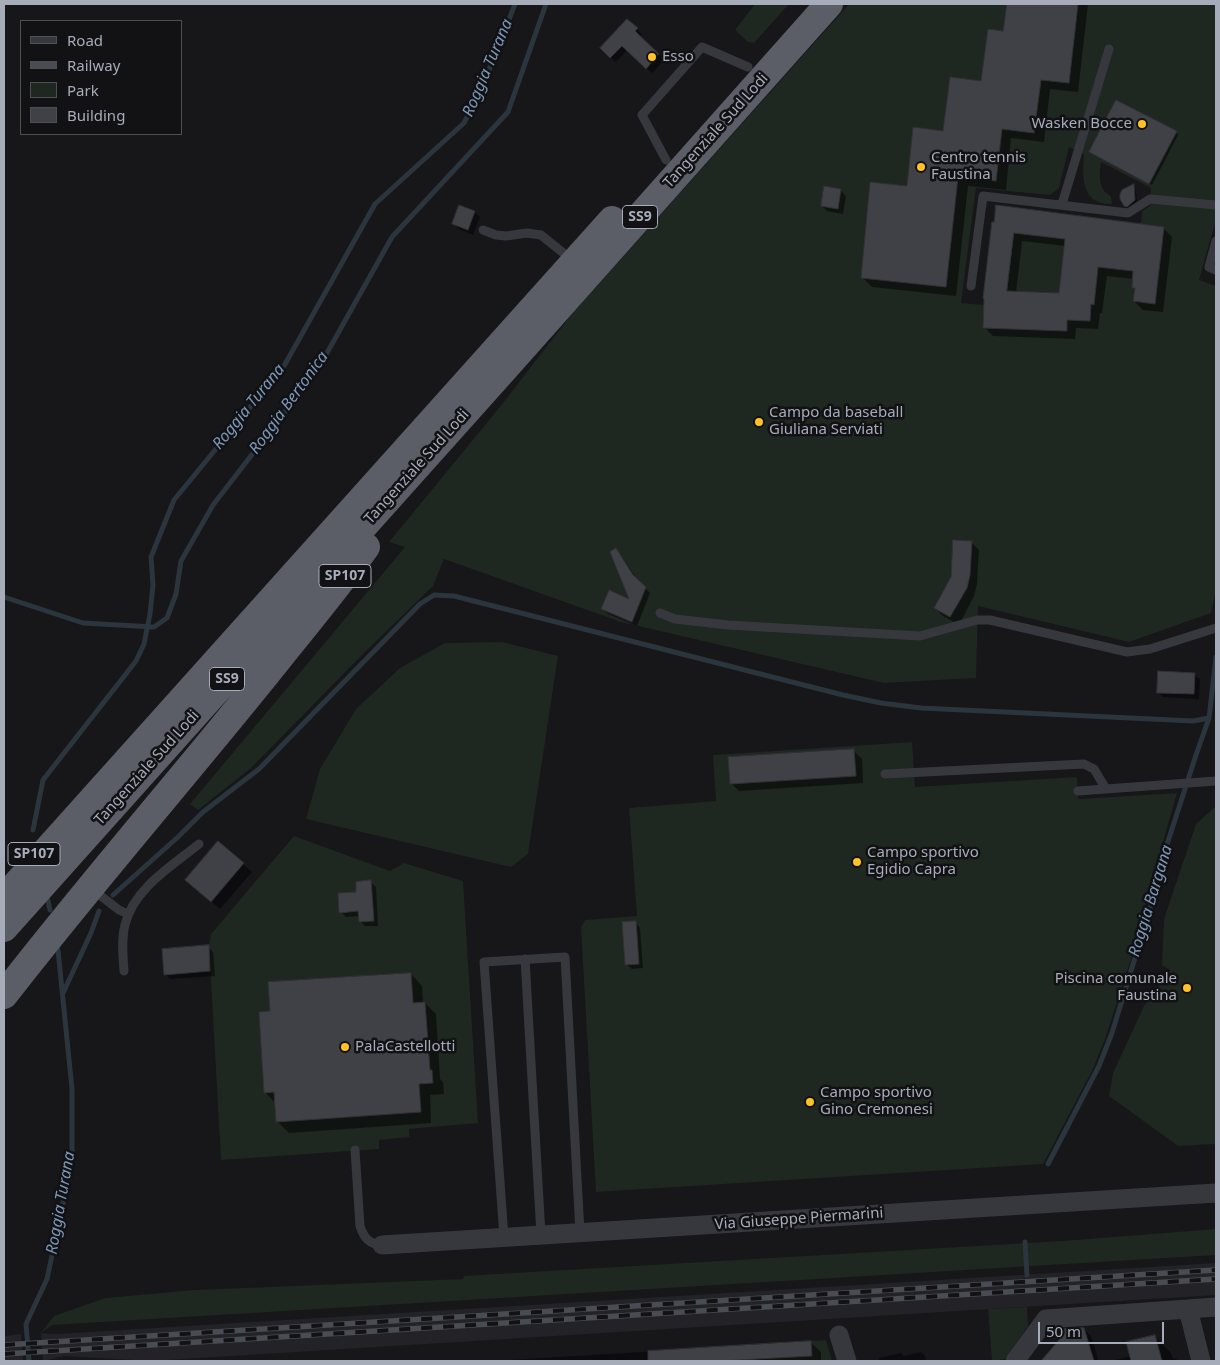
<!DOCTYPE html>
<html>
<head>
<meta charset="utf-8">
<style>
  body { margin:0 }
  #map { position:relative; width:1220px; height:1365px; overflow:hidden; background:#171619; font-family:"Noto Sans",sans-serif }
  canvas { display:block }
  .frame { position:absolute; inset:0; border:5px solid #a7acba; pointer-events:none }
  .legend { position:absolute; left:20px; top:20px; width:162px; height:115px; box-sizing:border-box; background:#121114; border:1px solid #4e4f56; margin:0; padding:6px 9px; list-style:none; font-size:15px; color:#a7acba }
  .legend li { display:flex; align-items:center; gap:10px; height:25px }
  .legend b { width:25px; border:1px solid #4e4f56 }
  .scale { position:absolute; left:1038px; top:1322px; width:126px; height:22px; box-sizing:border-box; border:2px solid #a7acba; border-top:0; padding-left:6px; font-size:15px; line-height:18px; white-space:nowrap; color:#a7acba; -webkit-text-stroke:4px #121114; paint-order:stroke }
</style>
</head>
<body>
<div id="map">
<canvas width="1220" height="1365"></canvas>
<div class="frame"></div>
<ul class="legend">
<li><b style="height:6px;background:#37383e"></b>Road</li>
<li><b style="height:6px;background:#4a4c53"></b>Railway</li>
<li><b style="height:14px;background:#1e2720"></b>Park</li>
<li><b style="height:14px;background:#404146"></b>Building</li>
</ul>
<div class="scale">50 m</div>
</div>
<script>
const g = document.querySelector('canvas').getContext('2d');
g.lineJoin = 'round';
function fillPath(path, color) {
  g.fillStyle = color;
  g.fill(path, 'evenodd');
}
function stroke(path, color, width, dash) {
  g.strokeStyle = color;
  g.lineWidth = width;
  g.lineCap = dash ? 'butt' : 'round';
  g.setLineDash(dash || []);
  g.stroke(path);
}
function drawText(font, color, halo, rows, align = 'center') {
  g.font = font + ' "Noto Sans",sans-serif';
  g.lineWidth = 5;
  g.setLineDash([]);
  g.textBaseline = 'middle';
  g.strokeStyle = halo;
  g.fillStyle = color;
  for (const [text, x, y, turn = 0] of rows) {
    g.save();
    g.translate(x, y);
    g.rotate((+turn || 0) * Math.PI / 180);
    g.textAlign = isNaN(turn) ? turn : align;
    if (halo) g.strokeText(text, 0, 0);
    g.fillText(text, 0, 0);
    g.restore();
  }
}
fillPath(new Path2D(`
  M1216 1263V1295L151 1361 64 1356 43 1361 41 1333 56 1334 106 1331Z
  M21 1334 23 1361H4V1336Z`), '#232226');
fillPath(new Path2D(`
  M755 4H789L754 43 748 42 735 30Z
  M849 4H1216V220L1199 280 1216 286V590L1211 613 1129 642 978 606 976 678 884 683 621 622 444 559 433 586 364 653 251 768 198 810 190 804 405 547 389 542 499 408 572 314ZM1069 147 1084 154C1082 177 1081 205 1112 204L1111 196C1098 190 1099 174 1101 162L1151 188 1150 206 1142 211 1141 223 996 205 994 221 991 222 983 298 984 299V305L961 303 976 188 1050 195 1059 188Z
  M502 642 558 656 528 854 511 867 306 819 320 769 356 709 400 668 445 643Z
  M912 742 915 787 1077 777 1078 799 1177 793 1156 866 1133 953 1105 1039 1093 1069 1043 1164 596 1192 581 928 585 920 637 916 629 808 716 801 713 755Z
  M1216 806V1144L1178 1146 1109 1096 1113 1073 1144 1006 1170 970 1162 965 1164 919 1196 824Z
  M294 836 390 871 404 863 463 881 478 1123 409 1129V1137L379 1140V1149L221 1160 209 945 211 934Z
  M1216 1229V1255L52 1325 41 1333 54 1316 105 1298 195 1290 463 1279 464 1276 497 1274 1062 1241Z
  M1027 1307 1028 1326 1005 1359 992 1361 988 1309Z
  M826 1340 832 1361H719L811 1356V1341Z`), '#1e2720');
fillPath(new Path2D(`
  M1008 4H1088L1078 92 1050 89 1044 142 1011 138 1006 190 968 186 956 296 872 287 862 277 908 187 944 132 983 83 1004 32Z
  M627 20 642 34 639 37 664 60 652 73 627 50 616 62 601 48Z
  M1176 132 1178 135 1152 185 1090 152Z
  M1133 185 1135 187 1137 200 1135 204 1127 208 1125 205Z
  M840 190 846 196 843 214 827 211 822 206Z
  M474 212 480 217 473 235 459 229 454 224Z
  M993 223 1163 228 1172 237 1163 312 1143 310 1134 301 1136 291 1133 288 1134 279 1107 276 1102 313H1100L1098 329 1076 328 1075 339 993 336 984 327ZM1022 241 1066 246 1060 294 1016 293Z
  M971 542 979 550 977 584 974 596 959 625 943 616 935 608Z
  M616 550 621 555 638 581 650 593 637 626 608 614 603 609 632 601Z
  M1194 674 1200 679 1199 699 1163 697 1158 692Z
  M854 751 862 759 863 783 739 791 731 783Z
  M218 842 252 872 220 909 195 888Z
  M370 882 376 887 378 926H365L360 921V916L346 917 341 912 358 893Z
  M635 922 640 928 643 968 632 969 626 964Z
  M208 947 213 952 215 976 170 979 165 974Z
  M411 974 422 986 423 1003H425L436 1014 440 1079 443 1082 444 1094 430 1095 431 1123 289 1133 278 1122 276 1104 265 1092 271 1013Z
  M1084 1329 1091 1336 1098 1359 1096 1361H1043L1066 1333Z
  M1154 1336 1171 1353 1173 1359 1175 1358 1179 1361H1116L1115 1360 1131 1356Z
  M810 1342 821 1352V1361H492Z
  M921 1352 925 1356 926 1361H879V1358L901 1353 904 1356Z`), '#0007');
stroke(new Path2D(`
  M4 597 83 623 154 627 167 618 176 594 181 561 213 505 318 369 392 237 508 112 546 4
  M33 830 43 780 136 661 144 644 150 614 153 585 151 557 174 500 284 366 375 204 464 123 482 88 515 4
  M113 895 178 837 203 812 259 769 420 604 434 595 454 596 843 695 881 703 921 708 1193 721 1209 718
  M47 896 50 910
  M63 993 91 933 99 911
  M1048 1164 1099 1066 1112 1033 1149 912 1161 863 1196 755 1209 718 1216 657
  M1025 1242 1027 1275
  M29 1361 26 1324 47 1279 72 1161V1089L58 950`), '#2b353e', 5);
const building = new Path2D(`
  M1007 4H1078L1069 83 1041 80 1034 133 1002 129 996 181 958 177 946 287 861 278 870 182 907 186 913 127 943 131 950 77 981 81 988 29 1003 31Z
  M627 19 638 28 635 31 659 54 646 69 622 46 610 58 600 48Z
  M1116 100 1177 131 1149 184 1089 152Z
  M1134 184 1135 200 1127 207 1124 206 1120 199V194L1122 190Z
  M824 186 841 189 838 209 821 206Z
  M459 205 475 211 468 230 452 224Z
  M996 205 1164 227 1155 304 1133 301 1135 288H1132L1133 271 1098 267 1094 305 1091 304 1090 321 1067 320V331L983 328 984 299 983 298 992 222H994ZM1014 233 1065 239 1059 293 1007 291Z
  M953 540 972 541 970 575 967 588 950 617 934 608 951 577Z
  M616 548 633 575 646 587 632 622 601 609 609 590 629 599 610 552Z
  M1158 671 1195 673 1194 694 1157 693Z
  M854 749 856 776 730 784 728 757Z
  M218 841 244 863 211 902 185 880Z
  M371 880 374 921 359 922 358 911 339 913 338 893 356 892V882Z
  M636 921 639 964 625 965 622 922Z
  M209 945 210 971 164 975 162 949Z
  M411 973 413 1003 425 1002 430 1070H432L433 1083 419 1084 421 1112 276 1122 274 1092 264 1093 259 1012 270 1011 268 982Z
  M1084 1328 1094 1361H1041L1065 1333 1064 1329Z
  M1155 1335 1162 1361H1131L1126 1342Z
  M811 1341 812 1356 719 1361H648V1351Z`);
fillPath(building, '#404146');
stroke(building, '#313035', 1);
stroke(new Path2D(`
  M666 160 642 115 702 47 748 67
  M1062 204 1109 49
  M483 230 496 235 506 236 527 233 541 235 572 260
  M1216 241 1209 267 1216 270
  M971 286 983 196 1128 213 1150 199 1216 205
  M660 613 675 619 728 625 920 636 977 620H990L1127 652 1150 649 1216 628
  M885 774 1084 764 1094 769 1106 789
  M1078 791 1216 781
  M92 889 119 910 128 914
  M525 959 541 1235
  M124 971C123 956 121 940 125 925 133 889 172 866 199 844
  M355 1150 360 1226C364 1238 369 1244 382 1245
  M504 1237 484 962 565 957 580 1233`), '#37383e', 9);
stroke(new Path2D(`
  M382 1245 1216 1193
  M839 1335 847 1361
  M1015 1361 1046 1319 1188 1309
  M1201 1361 1188 1309 1216 1307`), '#37383e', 19);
stroke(new Path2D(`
  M4 898 612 220
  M4 928 498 376 829 4
  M4 995C93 880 189 771 280 657 309 621 339 585 366 547`), '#5b5d67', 28);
const rail = new Path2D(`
  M4 1345 1216 1270
  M4 1354 1216 1279`);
stroke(rail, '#4a4c53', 5.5);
stroke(rail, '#121114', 4, [11]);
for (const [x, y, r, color] of [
  [652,57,5,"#ffc228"],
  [1142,124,5,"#ffc228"],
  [921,167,5,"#ffc228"],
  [759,422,5,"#ffc228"],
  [857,862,5,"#ffc228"],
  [1187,988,5,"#ffc228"],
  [345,1047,5,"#ffc228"],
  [810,1102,5,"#ffc228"]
]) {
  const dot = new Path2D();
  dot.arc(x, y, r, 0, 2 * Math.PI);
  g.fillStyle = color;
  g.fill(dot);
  stroke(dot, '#121114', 2);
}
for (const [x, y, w] of [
  [640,217,35],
  [345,576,52],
  [227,679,35],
  [34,854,52]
]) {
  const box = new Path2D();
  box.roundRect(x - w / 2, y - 11.5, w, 23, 4);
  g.fillStyle = '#121114';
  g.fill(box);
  stroke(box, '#a7acba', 1);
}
drawText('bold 14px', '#a7acba', null, [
  ["SS9",640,217],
  ["SP107",345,576],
  ["SS9",227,679],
  ["SP107",34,854]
]);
drawText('15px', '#a7acba', '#121114', [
  ["Esso",662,57],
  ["Wasken Bocce",1132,124,"right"],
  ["Centro tennis",931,158],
  ["Faustina",931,175],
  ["Campo da baseball",769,413],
  ["Giuliana Serviati",769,430],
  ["Campo sportivo",867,853],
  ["Egidio Capra",867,870],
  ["Piscina comunale",1177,979,"right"],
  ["Faustina",1177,996,"right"],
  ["PalaCastellotti",355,1047],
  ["Campo sportivo",820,1093],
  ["Gino Cremonesi",820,1110]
], 'left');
drawText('15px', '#a7acba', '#121114', [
  ["Tangenziale Sud Lodi",716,131,-48],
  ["Tangenziale Sud Lodi",417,467,-48],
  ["Tangenziale Sud Lodi",147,768,-48],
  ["Via Giuseppe Piermarini",799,1219,-4]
]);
drawText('italic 16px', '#7b98b8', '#121114', [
  ["Roggia Turana",488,68,-67],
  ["Roggia Bertonica",289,403,-54],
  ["Roggia Turana",249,407,-51],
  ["Roggia Bargana",1151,901,-73],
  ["Roggia Turana",61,1203,-80]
]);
</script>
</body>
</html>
